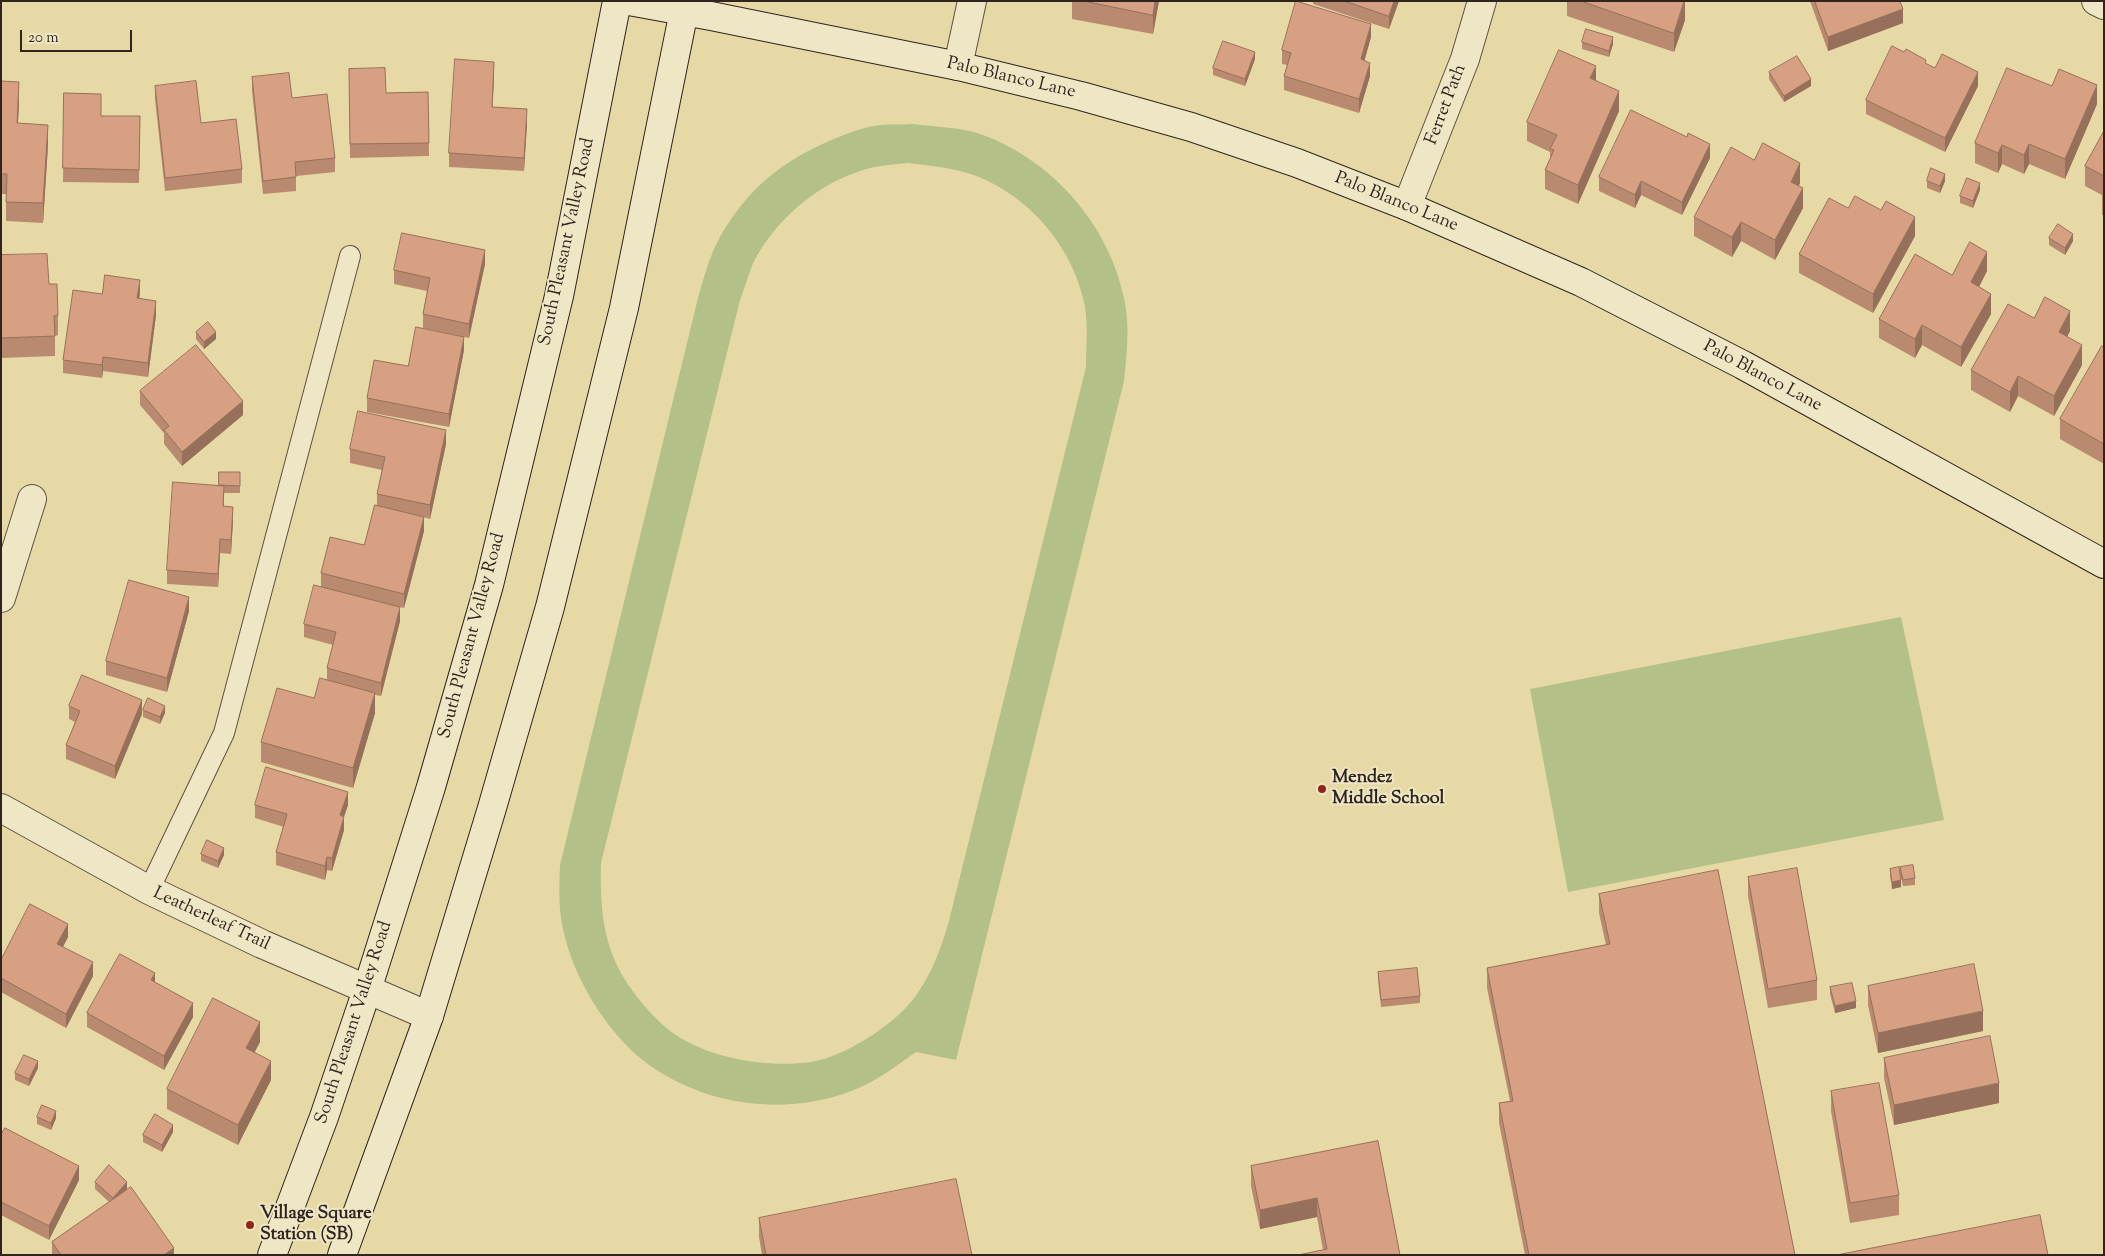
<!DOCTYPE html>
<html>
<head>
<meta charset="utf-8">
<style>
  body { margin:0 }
  #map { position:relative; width:2105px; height:1256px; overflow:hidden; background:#e7d9a6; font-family:"Sorts Mill Goudy",serif }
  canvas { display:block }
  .frame { position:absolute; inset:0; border:2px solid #30241f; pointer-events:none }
  .scale { position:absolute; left:20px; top:30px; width:112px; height:22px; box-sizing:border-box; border:2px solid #30241f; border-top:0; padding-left:6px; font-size:15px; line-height:18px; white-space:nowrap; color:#30241f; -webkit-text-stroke:4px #efe6c5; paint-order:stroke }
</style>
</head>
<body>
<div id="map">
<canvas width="2105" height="1256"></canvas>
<div class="frame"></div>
<div class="scale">20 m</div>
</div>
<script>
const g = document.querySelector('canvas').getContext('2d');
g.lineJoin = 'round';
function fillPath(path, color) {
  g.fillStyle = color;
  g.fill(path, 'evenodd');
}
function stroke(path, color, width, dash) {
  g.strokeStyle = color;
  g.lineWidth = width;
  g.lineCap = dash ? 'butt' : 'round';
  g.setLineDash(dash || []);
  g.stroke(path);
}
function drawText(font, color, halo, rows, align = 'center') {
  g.font = font + ' "Sorts Mill Goudy",serif';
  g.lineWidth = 4;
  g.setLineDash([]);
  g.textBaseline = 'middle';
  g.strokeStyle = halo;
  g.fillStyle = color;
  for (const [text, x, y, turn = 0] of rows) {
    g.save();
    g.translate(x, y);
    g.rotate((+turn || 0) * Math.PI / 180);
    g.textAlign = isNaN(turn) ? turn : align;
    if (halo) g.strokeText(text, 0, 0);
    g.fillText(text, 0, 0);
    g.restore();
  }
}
fillPath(new Path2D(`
  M912 124C936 127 961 127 983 135 1053 161 1109 225 1124 298 1130 325 1127 353 1124 381L956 1060 916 1052C896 1066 877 1081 854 1090 788 1116 711 1107 652 1067 612 1040 576 983 565 937 558 913 559 889 560 865L697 302C703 280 709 257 720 237 748 188 783 160 834 139 848 133 866 126 882 125 892 124 902 125 912 124ZM908 163C932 166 957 168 979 177 1030 198 1070 245 1083 298 1089 320 1086 345 1086 367L949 921C940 951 933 971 915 997 894 1025 846 1056 811 1062 768 1068 712 1059 676 1035 656 1022 633 994 621 973 602 939 600 901 601 863L740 300C746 285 750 267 758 254 784 211 825 179 874 167 885 165 897 164 908 163Z
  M1901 617 1944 820 1568 892 1530 689Z`), '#b3c088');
const lane = new Path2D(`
  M149 890 224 733 350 256`);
const street = new Path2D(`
  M2096 1 2104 5
  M958 66 972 1
  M1407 206 1465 59 1482 1
  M1 598 32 499
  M1 808 149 890 262 944 429 1016`);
const secondary = new Path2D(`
  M629 1 711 16 958 66 1081 96 1191 127 1297 163 1407 206 1581 282 1743 365 2104 564
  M272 1255 324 1117 367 990 431 787 489 585 559 296 617 1
  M342 1255 429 1016 492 808 550 607 624 308 686 1`);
stroke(lane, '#5e5141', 22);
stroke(street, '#5e5141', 30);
stroke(secondary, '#30241f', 30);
stroke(lane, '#efe6c5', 20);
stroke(street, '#efe6c5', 28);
stroke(secondary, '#efe6c5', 28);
fillPath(new Path2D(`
  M1072 1H1159L1153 34 1072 19Z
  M1313 1H1399L1389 29 1313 4Z
  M1567 1H1685V20L1674 52 1567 16Z
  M1810 1H1900L1903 23 1828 51Z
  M1371 37 1364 61 1370 76 1359 113 1284 90V76L1287 65 1282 64V50Z
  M1582 42 1613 44 1609 57 1582 49Z
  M1255 59 1245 86 1213 75V68Z
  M1926 64 1978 86 1945 152 1866 114V100Z
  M349 69 386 93 428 92 429 156 350 158Z
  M1769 72 1811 86 1784 102 1769 79Z
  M494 76 492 107 527 123 524 171 449 167V153Z
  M252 77 292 98 335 158V172L296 176V191L263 194 252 91Z
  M1596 80 1619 111 1578 204 1545 189V170L1550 159V152L1527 141V122Z
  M1 81 19 102 18 123 48 145 43 223 6 221V194H1Z
  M155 86 201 123 242 169V183L165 191 155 99Z
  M64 93 101 116H140L139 183 63 182Z
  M2097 104 2065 179 2029 164 2024 174 2002 164 1998 173 1975 163V143Z
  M2104 131V216L2102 215V195L2085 186V166Z
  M1687 137 1710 158 1682 215 1641 195 1635 208 1599 191V177Z
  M1927 181H1945L1940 193 1927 188Z
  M1800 183 1799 186 1803 208 1775 260 1741 241 1732 257 1694 236V217Z
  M1980 190 1973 208 1960 203V196Z
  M1848 208 1915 236 1873 313 1799 273V254Z
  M2049 238 2073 241 2065 255 2049 245Z
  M1 255 49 284 58 315V335L55 336V356L1 358Z
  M485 264 469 338 423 328V314L427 291 394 284V270Z
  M1987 271 1979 287 1991 314 1961 367 1922 345 1915 358 1879 338V319L1952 275Z
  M140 293 139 299 156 315 148 377 103 371 102 378 63 373V360Z
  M2034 318 2070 331 2067 337 2082 365 2054 416 2018 396 2010 412 1971 390V370Z
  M196 332 216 339 204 349 196 339Z
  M2104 347V464L2060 439V419Z
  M464 350 449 427 367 412V398L408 366Z
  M140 391 243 415 182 466 164 444V433L140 405Z
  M446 444 430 519 420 516 424 531 404 608 400 607V621L381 696 375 695V713L353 788 261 762V742L314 698 327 680V668L333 645 304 637V624L321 587V573L364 545 377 506V494L382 470 350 463V449Z
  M240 472V493H224V506L233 520 231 554 220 553 218 587 167 584V570L219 485Z
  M189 611 167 692 106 675V661Z
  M69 706 142 714 115 779 66 759V745L75 722 69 719Z
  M143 710 165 713 160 724 143 717Z
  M255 805H348L344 816V830L332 871 327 870 325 880 276 865V852L284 827 255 818Z
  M201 854 224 855 218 868 201 861Z
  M1900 867 1915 878V885L1903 886 1900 874Z
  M1890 869 1901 887 1892 889 1890 876Z
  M1748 877 1817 980V1000L1768 1008 1748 896Z
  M1599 894 1795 1255H1525L1499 1123V1103L1510 1101 1487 988V968L1606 945 1599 913Z
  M68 937 63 947 93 976 66 1028 1 992V960Z
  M1378 972 1420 996V1003L1381 1007 1378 979Z
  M155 982 193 1017 164 1070 87 1027V1013Z
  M1868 986 1983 1031 1878 1053 1868 1005Z
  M1830 987 1856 1008 1835 1013 1830 994Z
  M260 1042 255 1052 271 1080 238 1145 167 1109V1089Z
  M1884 1058 1999 1103 1894 1125 1884 1078Z
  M38 1068 29 1086 15 1080V1073Z
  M1831 1091 1899 1195V1215L1850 1223 1831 1111Z
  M37 1117 56 1118 51 1130 37 1124Z
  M173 1132 162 1152 143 1142V1135Z
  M1 1135 79 1180 49 1240 1 1215Z
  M1378 1141 1400 1255 1323 1250 1317 1217 1260 1229 1251 1186V1166Z
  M95 1182 127 1189 126 1190 174 1255H52V1242L109 1202 95 1189Z
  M759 1218 972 1255H762L759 1237Z`), '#b98a70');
fillPath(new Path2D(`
  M1155 1H1159L1153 34V15Z
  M1394 1H1399L1389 29V16Z
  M1685 1V20L1674 52V33Z
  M1903 9V23L1828 51V37Z
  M1371 24V37L1361 73V59Z
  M1613 37V44L1609 57V51Z
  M1255 52V59L1245 86V79Z
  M494 62V76L492 121V107Z
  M1370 63V76L1359 113V99Z
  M1596 66V86L1590 78Z
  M1978 72V86L1945 152V138Z
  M1811 79V86L1784 102V96Z
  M19 82V102L17 143V123Z
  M2097 85V104L2065 179V159Z
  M1619 91V111L1578 204V185Z
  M527 109V123L524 171V158Z
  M48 125V145L43 223V203Z
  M1710 144V158L1682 215V202Z
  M2029 144V164L2024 174V155Z
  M2002 145V164L1998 173V153Z
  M1800 163V183L1791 201V182Z
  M1945 174V181L1940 193V186Z
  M1641 181V195L1635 208V195Z
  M1980 183V190L1973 208V201Z
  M1803 188V208L1775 260V240Z
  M1915 217V236L1873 313V294Z
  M1741 222V241L1732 257V237Z
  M2073 234V241L2065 255V248Z
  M485 250V264L469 338V324Z
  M1987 252V271L1971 302V282Z
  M140 280V293L137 312V298Z
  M1991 294V314L1961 367V347Z
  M156 301V315L148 377V363Z
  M2070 311V331L2059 352V332Z
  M1922 325V345L1915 358V339Z
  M216 332V339L204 349V342Z
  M464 337V350L449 427V414Z
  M2082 345V365L2054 416V396Z
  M103 357V371L102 378V365Z
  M2018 376V396L2010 412V392Z
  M243 401V415L182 466V452Z
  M446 430V444L430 519V505Z
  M233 507V520L231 554V540Z
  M424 517V531L404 608V594Z
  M220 539V553L218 587V574Z
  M189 597V611L167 692V678Z
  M400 607V621L381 696V683Z
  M375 693V713L353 788V768Z
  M142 700V714L115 779V766Z
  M165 706V713L160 724V717Z
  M348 792V805L340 829V815Z
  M344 817V830L332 871V858Z
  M224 848V855L218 868V861Z
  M327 857V870L325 880V866Z
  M1901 880V887L1892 889V882Z
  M68 924V937L57 958V944Z
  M93 962V976L66 1028V1014Z
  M155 973V987L151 980Z
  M1856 1001V1008L1835 1013V1006Z
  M193 1003V1017L164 1070V1056Z
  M1983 1011V1031L1878 1053V1033Z
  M260 1022V1042L246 1067V1048Z
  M38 1061V1068L29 1086V1079Z
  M271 1061V1080L238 1145V1125Z
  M1999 1083V1103L1894 1125V1105Z
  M56 1111V1118L51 1130V1123Z
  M173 1125V1132L162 1152V1145Z
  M79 1166V1180L49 1240V1226Z
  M127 1182V1189L113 1205V1198Z
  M1317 1198V1217L1260 1229V1210Z
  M174 1248V1255H164Z`), '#96705b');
const building = new Path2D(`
  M1084 1H1155L1153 15Z
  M1296 1 1371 24 1361 59 1370 63 1359 99 1284 76 1291 53 1282 50Z
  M1345 1H1394L1389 16Z
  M1581 1H1684L1674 33Z
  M1815 1H1900L1903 9 1828 37Z
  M1586 29 1613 37 1609 51 1582 42Z
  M1223 41 1255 52 1245 79 1213 68Z
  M1892 46 1904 52 1906 49 1926 60 1925 63 1935 68 1942 54 1978 72 1945 138 1866 100Z
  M1559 50 1596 66 1590 78 1619 91 1578 185 1545 170 1554 150 1550 149 1557 135 1527 122Z
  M1797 56 1811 79 1784 96 1769 72Z
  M455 59 494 62 492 107 527 109 524 158 449 153Z
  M385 68 386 93 428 92 429 143 350 144 349 69Z
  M2007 68 2052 86 2059 69 2097 85 2065 159 2029 144 2024 155 2002 145 1998 153 1975 143Z
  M289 73 292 98 327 94 335 158 295 162 296 177 263 181 252 77Z
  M1 81 19 82 17 123 48 125 43 203 6 202 7 174H1Z
  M196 81 201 123 236 119 242 169 165 178 155 86Z
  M64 93 101 94V116H140L139 170 63 168Z
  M1631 110 1687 137 1688 133 1710 144 1682 202 1641 181 1635 195 1599 177Z
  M2104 131V176L2085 166Z
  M1763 143 1800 163 1791 182 1803 188 1775 240 1741 222 1732 237 1694 217 1731 147 1754 160Z
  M1931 168 1945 174 1940 186 1927 181Z
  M1967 178 1980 183 1973 201 1960 196Z
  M1855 196 1881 210 1886 201 1915 217 1873 294 1799 254 1829 198 1848 208Z
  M2058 224 2073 234 2065 248 2049 238Z
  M402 233 485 250 469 324 423 314 430 278 394 270Z
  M1970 242 1987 252 1971 282 1991 294 1961 347 1922 325 1915 339 1879 319 1915 254 1952 275Z
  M47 254 49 284H57L58 315 54 316 55 336 1 338V255Z
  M105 275 140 280 137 298 156 301 148 363 103 357 102 365 63 360 73 290 102 294Z
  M2045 297 2070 311 2059 332 2082 345 2054 396 2018 376 2010 392 1971 370 2008 304 2034 318Z
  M208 322 216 332 204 342 196 332Z
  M416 327 464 337 449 414 367 398 374 360 408 366Z
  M196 345 243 401 182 452 164 430 169 426 140 391Z
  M2102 346 2104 347V444L2060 419Z
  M358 411 446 430 430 505 377 494 385 457 350 449Z
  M219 472H240V486L219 485Z
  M173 482 224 486 223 506 233 507 231 540 220 539 218 574 167 570Z
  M375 505 424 517 404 594 321 573 330 537 364 545Z
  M129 580 189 597 167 678 106 661Z
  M314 585 400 607 381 683 327 668 336 632 304 624Z
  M82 675 142 700 115 766 66 745 80 711 69 706Z
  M320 678 375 693 353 768 261 742 277 688 314 698Z
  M148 698 165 706 160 717 143 710Z
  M266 767 348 792 340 815 344 817 332 858 327 857 325 866 276 852 287 814 255 805Z
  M207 840 224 848 218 861 201 854Z
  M1913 865 1915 878 1903 880 1900 867Z
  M1899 867 1901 880 1892 882 1890 869Z
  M1797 868 1817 980 1768 989 1748 877Z
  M1718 870 1795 1255H1529L1499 1103 1513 1101 1487 968 1610 944 1599 894Z
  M30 904 68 924 57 944 93 962 66 1014 1 978V960Z
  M120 954 155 973 151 980 193 1003 164 1056 87 1013Z
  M1974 964 1983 1011 1878 1033 1868 986Z
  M1417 968 1420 996 1381 1000 1378 972Z
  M1852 983 1856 1001 1835 1006 1830 987Z
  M213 998 260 1022 246 1048 271 1061 238 1125 167 1089Z
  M1990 1036 1999 1083 1894 1105 1884 1058Z
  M24 1055 38 1061 29 1079 15 1073Z
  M1879 1083 1899 1195 1850 1203 1831 1091Z
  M42 1105 56 1111 51 1123 37 1117Z
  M155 1114 173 1125 162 1145 143 1135Z
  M5 1128 79 1166 49 1226 1 1202V1135Z
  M1378 1141 1400 1255H1298L1327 1249 1317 1198 1260 1210 1251 1166Z
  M109 1165 127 1182 113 1198 95 1182Z
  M956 1179 972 1255H766L759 1218Z
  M131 1187 174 1248 164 1255H61L52 1242Z
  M2040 1215 2048 1255H1837Z`);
fillPath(building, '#d7a082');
stroke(building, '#96705b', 1);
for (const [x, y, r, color] of [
  [1322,789,5,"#8f2418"],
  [250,1225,5,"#8f2418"]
]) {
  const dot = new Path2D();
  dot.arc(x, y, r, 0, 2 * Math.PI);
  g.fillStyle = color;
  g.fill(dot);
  stroke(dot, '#efe6c5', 2);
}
drawText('18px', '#30241f', '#efe6c5', [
  ["Palo Blanco Lane",1011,79,13],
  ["Ferret Path",1447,105,-69],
  ["Palo Blanco Lane",1396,203,22],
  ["South Pleasant Valley Road",568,242,-78],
  ["Palo Blanco Lane",1762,377,28],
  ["South Pleasant Valley Road",473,636,-75],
  ["Leatherleaf Trail",211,920,25],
  ["South Pleasant Valley Road",355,1023,-72]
]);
drawText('bold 18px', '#30241f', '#efe6c5', [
  ["Mendez",1332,779],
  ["Middle School",1332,800],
  ["Village Square",260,1215],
  ["Station (SB)",260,1236]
], 'left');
</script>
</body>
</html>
